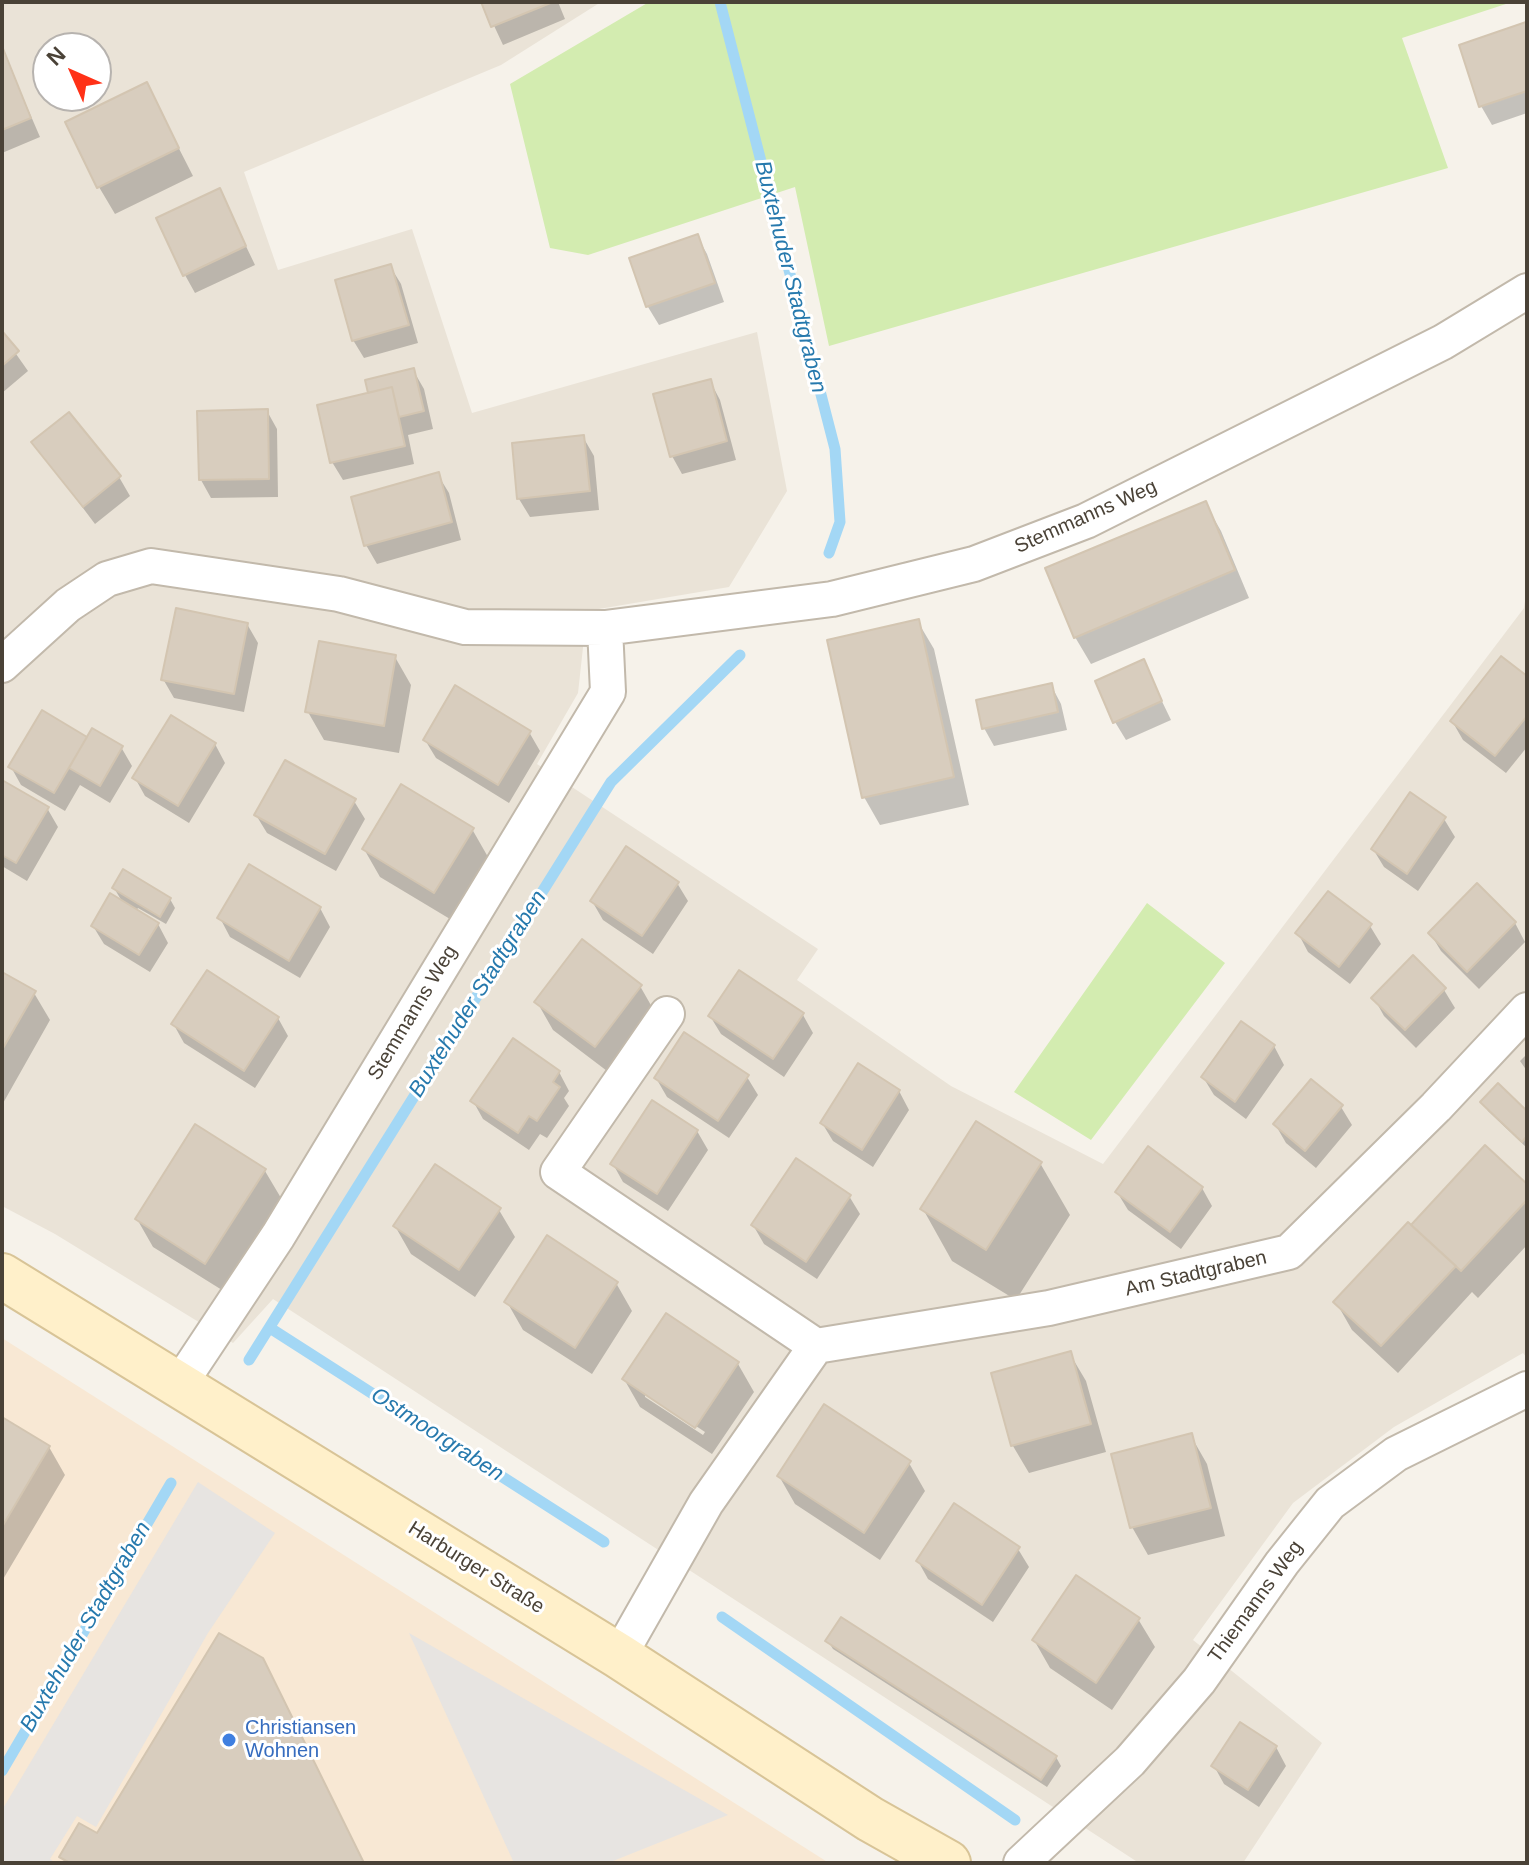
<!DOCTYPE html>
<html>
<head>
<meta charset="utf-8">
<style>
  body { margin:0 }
  #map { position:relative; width:1529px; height:1865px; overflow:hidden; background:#f6f2ea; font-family:Arial,sans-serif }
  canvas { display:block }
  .frame { position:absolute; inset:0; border:4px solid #4a4237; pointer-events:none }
  .north { position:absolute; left:32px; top:32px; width:80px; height:80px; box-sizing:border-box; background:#fff; border:2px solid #b7b3af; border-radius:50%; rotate:315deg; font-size:22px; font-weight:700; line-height:32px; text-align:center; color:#4a4237 }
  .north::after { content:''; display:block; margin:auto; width:28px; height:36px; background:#ff3117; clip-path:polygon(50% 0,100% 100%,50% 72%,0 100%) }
</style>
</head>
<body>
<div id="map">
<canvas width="1529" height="1865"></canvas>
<div class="frame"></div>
<div class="north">N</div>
</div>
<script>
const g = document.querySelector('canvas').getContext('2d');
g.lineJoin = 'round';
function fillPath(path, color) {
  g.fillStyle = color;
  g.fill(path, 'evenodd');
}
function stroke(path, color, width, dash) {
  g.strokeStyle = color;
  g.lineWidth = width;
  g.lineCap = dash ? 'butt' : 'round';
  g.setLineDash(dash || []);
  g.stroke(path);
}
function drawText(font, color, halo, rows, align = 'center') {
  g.font = font + ' Arial,sans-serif';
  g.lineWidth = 6;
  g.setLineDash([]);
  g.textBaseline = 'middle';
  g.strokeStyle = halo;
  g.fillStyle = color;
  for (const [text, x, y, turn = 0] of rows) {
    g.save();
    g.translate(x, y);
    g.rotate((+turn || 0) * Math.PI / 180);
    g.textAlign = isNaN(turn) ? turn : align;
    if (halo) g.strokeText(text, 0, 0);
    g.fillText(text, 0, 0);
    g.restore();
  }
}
fillPath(new Path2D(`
  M2 2H601L501 65 244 172 278 270 412 229 472 413 757 332 787 491 729 587 587 611 578 693 537 764 818 949 797 980 951 1086 1103 1164 1524 608 1527 587V1358L1523 1353 1394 1427 1293 1503 1193 1640 1322 1743 1243 1863H1139L273 1299 233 1343 55 1234 2 1206ZM48 48H96V96H48Z`), '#eae3d7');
fillPath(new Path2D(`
  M2 1338 829 1863H2Z`), '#f8e8d4');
fillPath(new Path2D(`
  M649 2H1512L1402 38 1448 168 829 346 795 187 588 255 550 248 510 84Z
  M1147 903 1225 963 1091 1140 1014 1092Z`), '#d3ecb0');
fillPath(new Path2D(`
  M198 1482 275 1533 208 1633 96 1827 77 1816 50 1859 55 1863H2V1810Z
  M409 1633 728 1815 608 1863H514Z`), '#e7e4e1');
fillPath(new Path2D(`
  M483 2H558L565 19 503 45Z
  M1525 25 1527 113 1492 125 1481 106Z
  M2 49 40 137 2 153Z
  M146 84 193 176 115 214 99 187Z
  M219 190 255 265 195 293 185 275Z
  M697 236 707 254 724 302 659 325 648 307 632 259Z
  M390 266 401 284 418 343 364 358 353 340Z
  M2 334 28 371 2 393Z
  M413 370 424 389 433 429 408 435 414 464 343 480 332 462 370 394Z
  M710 381 720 400 736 460 682 474 672 456Z
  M267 411 277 429 278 497 211 498 201 480Z
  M583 437 594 456 599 510 530 517 519 499Z
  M34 443 119 477 130 496 95 524Z
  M438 475 449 493 461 540 377 564 366 545Z
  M1205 503 1221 531 1249 598 1091 664 1075 637Z
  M918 622 934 649 969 805 880 825 864 797Z
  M247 624 258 643 244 712 174 698 163 679Z
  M395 657 411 685 399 753 324 740 308 712Z
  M1143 662 1171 720 1126 740 1115 722Z
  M1527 679V747L1506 773 1463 740 1452 721Z
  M1051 685 1061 704 1067 730 994 746 984 728Z
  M529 732 540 751 509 803 436 758 425 740Z
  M88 739 121 747 132 766 110 803 80 785 65 811 21 785 11 767Z
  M215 744 225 763 189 823 145 796 135 778Z
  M2 782 47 808 58 827 27 881 2 866Z
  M354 801 365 819 336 871 267 833 256 815Z
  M1444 819 1455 837 1418 891 1384 867 1373 849Z
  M472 829 488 857 450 919 380 877 364 849Z
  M677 883 688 901 653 954 603 920 592 901Z
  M114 888 170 899 175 908 166 924 138 908 136 911 158 924 168 943 150 972 104 944 93 926 123 903Z
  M320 908 330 927 300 978 230 937 220 918Z
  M1515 923 1525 942 1479 989 1441 951 1430 933Z
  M1370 926 1381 944 1350 984 1308 952 1298 933Z
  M2 974 34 993 50 1020 2 1105Z
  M640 986 656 1014 611 1074 553 1030 537 1002Z
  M1444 990 1455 1008 1416 1048 1384 1016 1374 998Z
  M803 1015 813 1033 784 1077 721 1034 710 1016Z
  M278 1018 288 1036 255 1088 184 1043 174 1025Z
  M1274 1046 1284 1065 1246 1119 1214 1095 1203 1077Z
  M1527 1054V1071L1520 1061Z
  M559 1072 569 1091 564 1098 569 1106 547 1138 540 1134 529 1150 483 1119 473 1101Z
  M747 1077 758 1095 729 1138 667 1097 656 1078Z
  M899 1091 909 1110 873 1167 833 1141 822 1123Z
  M1483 1102 1527 1113V1148L1488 1111Z
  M1341 1107 1352 1125 1316 1168 1286 1143 1275 1124Z
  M697 1131 708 1150 668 1211 623 1182 613 1164Z
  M1485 1148 1527 1187V1245L1478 1298 1472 1292 1398 1373 1352 1330 1336 1302Z
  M1040 1163 1070 1215 1016 1300 952 1261 923 1209Z
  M265 1171 281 1198 222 1290 153 1247 137 1219Z
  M1202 1188 1212 1206 1181 1249 1128 1210 1117 1192Z
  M849 1196 860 1214 817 1279 764 1244 753 1225Z
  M499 1210 515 1237 475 1297 411 1254 395 1226Z
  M616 1283 632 1311 592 1374 523 1330 507 1302Z
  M1070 1354 1086 1381 1106 1452 1029 1473 1013 1446 994 1375Z
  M738 1364 754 1392 712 1454 640 1407 624 1379ZM645 1392 705 1432 703 1435 645 1397Z
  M2 1420 49 1447 65 1475 2 1581Z
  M1191 1436 1207 1464 1225 1536 1148 1555 1132 1527Z
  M909 1463 925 1491 880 1560 795 1504 779 1476Z
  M1018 1549 1029 1567 993 1622 928 1579 918 1561Z
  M1138 1619 1155 1647 1112 1710 1050 1668 1034 1640Z
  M828 1641 1056 1757 1061 1766 1047 1787 833 1649Z
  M262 1660 364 1863H65L62 1857 98 1836Z
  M1276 1747 1286 1766 1259 1807 1224 1784 1214 1766Z`), '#0003');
stroke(new Path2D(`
  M720 2 835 449 840 522 829 553
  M270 1328 604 1542
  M249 1360 611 782 740 655
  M722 1617 1015 1820
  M2 1771 171 1483`), '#a3d7f5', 11);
const building = new Path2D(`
  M481 2H553L491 27Z
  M1526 22 1527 91 1479 107 1459 45Z
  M2 46 31 118 2 130Z
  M147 82 179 148 97 188 65 122Z
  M220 188 246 246 183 276 156 218Z
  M698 234 715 283 646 307 629 258Z
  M391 264 409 325 352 341 335 280Z
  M2 331 19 351 2 366Z
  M414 368 424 411 399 417 392 387 368 393 365 380Z
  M711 379 727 441 670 457 653 394Z
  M392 387 405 446 330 463 317 405Z
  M268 409 269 479 199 480 197 411Z
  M69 412 121 476 83 507 31 442Z
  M584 435 590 491 517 499 512 443Z
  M439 472 452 522 364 546 351 497Z
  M1206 501 1235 570 1074 638 1045 568Z
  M176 608 248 623 234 694 161 680Z
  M919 619 954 777 862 798 827 640Z
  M319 641 396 655 384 726 305 712Z
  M1501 656 1527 676V716L1495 756 1450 721Z
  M1144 659 1162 701 1113 723 1095 681Z
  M1052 683 1058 712 982 729 976 700Z
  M455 685 531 731 498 785 423 740Z
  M42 710 87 737 54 793 8 767Z
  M171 715 216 743 178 806 132 778Z
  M92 728 123 746 100 786 69 768Z
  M285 760 356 799 325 854 254 815Z
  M2 780 49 807 16 863 2 855Z
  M401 784 474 828 434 893 362 849Z
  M1410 792 1446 817 1407 874 1371 849Z
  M626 846 679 882 642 936 590 901Z
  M249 864 321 907 289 961 217 918Z
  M123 869 171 898 160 917 112 888Z
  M1477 883 1516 922 1467 972 1428 933Z
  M1328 891 1372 924 1339 967 1295 933Z
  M110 893 159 923 139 955 91 926Z
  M582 939 642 985 595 1047 534 1002Z
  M1413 955 1446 988 1405 1030 1371 998Z
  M207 970 279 1017 244 1071 171 1024Z
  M739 970 804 1013 773 1059 708 1016Z
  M2 972 36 991 2 1050Z
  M1241 1021 1275 1045 1235 1102 1201 1077Z
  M684 1032 749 1075 718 1121 654 1078Z
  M513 1038 560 1071 553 1082 560 1087 537 1121 529 1116 518 1133 470 1101Z
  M858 1063 900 1090 862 1150 820 1123Z
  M1311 1079 1343 1105 1305 1151 1273 1124Z
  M1498 1083 1527 1111V1136L1522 1142 1480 1102Z
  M652 1100 698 1130 657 1194 610 1164Z
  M976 1121 1042 1162 986 1250 920 1209Z
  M195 1124 266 1169 205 1264 135 1219Z
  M1485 1145 1527 1184V1200L1461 1271 1411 1225Z
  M1148 1146 1203 1187 1170 1232 1115 1192Z
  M796 1158 851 1195 806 1262 751 1225Z
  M435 1164 501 1208 459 1270 393 1226Z
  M1408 1222 1456 1266 1381 1346 1333 1302Z
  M547 1235 618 1282 575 1348 504 1302Z
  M666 1313 739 1362 695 1428 622 1379Z
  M1071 1351 1091 1424 1011 1446 991 1373Z
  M824 1404 911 1461 864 1533 777 1476Z
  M2 1417 50 1446 2 1527Z
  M1192 1433 1211 1508 1130 1528 1111 1454Z
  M954 1503 1020 1547 982 1605 916 1561Z
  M1076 1575 1140 1618 1096 1683 1032 1640Z
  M841 1617 1057 1756 1041 1780 825 1641Z
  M219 1633 263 1658 364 1863H70L59 1857 79 1823 97 1833Z
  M1240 1722 1277 1746 1248 1790 1211 1766Z`);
fillPath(building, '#d8cdbe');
stroke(building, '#d3c5b1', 2);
const street = new Path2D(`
  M2 665 68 605 107 579 151 566 339 594 465 627 605 628 832 599 974 564 1086 521 1443 342 1527 291
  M667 1014 558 1172 816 1346
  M179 1385 278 1236 608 692 605 628
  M619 1656 706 1503 816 1346 1049 1308 1289 1252 1436 1107 1527 1010
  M1021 1863 1130 1761 1199 1681 1282 1563 1330 1503 1396 1454 1527 1389`);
const secondary = new Path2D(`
  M2 1276 619 1656 870 1819 948 1863`);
stroke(street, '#c2b9ab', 38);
stroke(secondary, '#d8c497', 48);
stroke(street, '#fff', 34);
stroke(secondary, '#fff0ca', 44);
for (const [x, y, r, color] of [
  [229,1740,8,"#3f7fe0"]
]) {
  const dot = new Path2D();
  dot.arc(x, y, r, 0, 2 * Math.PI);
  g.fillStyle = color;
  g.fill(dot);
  stroke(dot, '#fff', 3);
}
drawText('20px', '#4a4237', '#fff', [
  ["Stemmanns Weg",1086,517,-24],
  ["Stemmanns Weg",413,1013,-59],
  ["Am Stadtgraben",1196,1274,-13],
  ["Harburger Straße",476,1568,32],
  ["Thiemanns Weg",1256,1602,-54]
]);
drawText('20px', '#366cbe', '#fff', [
  ["Christiansen",245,1728],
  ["Wohnen",245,1751]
], 'left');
drawText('italic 22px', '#2679ad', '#fff', [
  ["Buxtehuder Stadtgraben",790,277,76],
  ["Buxtehuder Stadtgraben",478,994,-58],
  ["Ostmoorgraben",437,1435,33],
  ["Buxtehuder Stadtgraben",86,1627,-60]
]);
</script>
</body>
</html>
